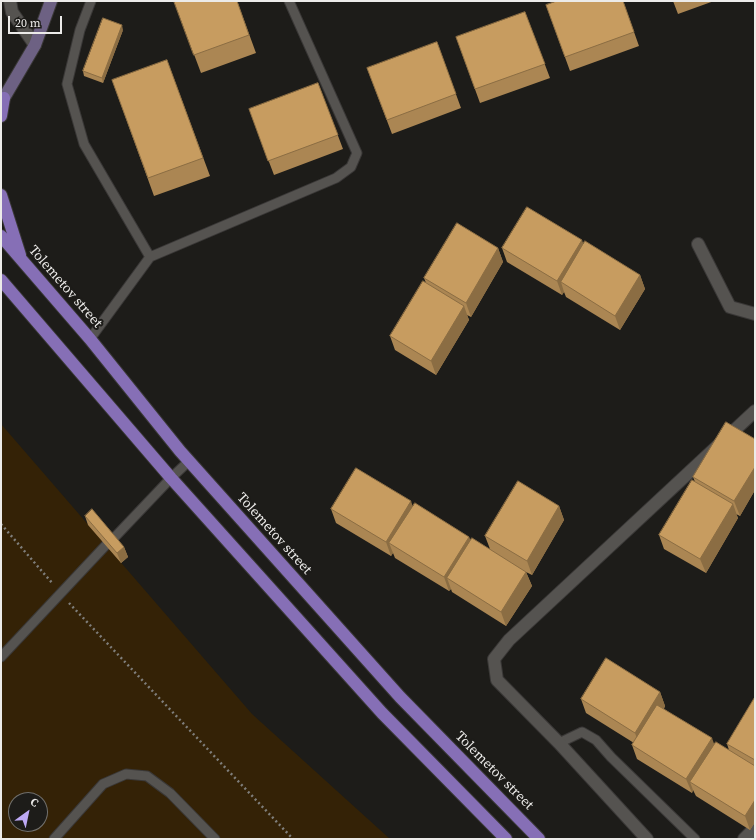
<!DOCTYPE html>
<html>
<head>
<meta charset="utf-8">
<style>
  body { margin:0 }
  #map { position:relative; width:756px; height:840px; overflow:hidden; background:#1d1c19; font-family:"Source Serif 4",serif }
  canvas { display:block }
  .frame { position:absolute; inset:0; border:2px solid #ecebe9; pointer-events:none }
  .north { position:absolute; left:8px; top:792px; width:40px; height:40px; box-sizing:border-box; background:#1d1c19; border:1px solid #706f6c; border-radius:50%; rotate:33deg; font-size:11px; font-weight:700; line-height:16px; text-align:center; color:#ecebe9 }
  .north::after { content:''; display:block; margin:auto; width:14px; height:18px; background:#bda9f5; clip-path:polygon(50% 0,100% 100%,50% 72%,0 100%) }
  .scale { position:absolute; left:8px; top:16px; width:54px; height:18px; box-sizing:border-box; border:2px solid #ecebe9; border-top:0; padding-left:5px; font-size:12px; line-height:14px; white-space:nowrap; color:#ecebe9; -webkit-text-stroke:3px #1d1c19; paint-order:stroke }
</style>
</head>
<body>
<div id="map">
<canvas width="756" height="840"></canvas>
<div class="frame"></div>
<div class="north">С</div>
<div class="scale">20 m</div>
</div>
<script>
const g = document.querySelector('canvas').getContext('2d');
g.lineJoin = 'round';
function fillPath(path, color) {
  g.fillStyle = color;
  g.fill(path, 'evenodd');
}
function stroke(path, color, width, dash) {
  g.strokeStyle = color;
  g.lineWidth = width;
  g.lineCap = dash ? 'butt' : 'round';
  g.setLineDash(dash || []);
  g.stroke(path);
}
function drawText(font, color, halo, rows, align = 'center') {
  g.font = font + ' "Source Serif 4",serif';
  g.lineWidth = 4;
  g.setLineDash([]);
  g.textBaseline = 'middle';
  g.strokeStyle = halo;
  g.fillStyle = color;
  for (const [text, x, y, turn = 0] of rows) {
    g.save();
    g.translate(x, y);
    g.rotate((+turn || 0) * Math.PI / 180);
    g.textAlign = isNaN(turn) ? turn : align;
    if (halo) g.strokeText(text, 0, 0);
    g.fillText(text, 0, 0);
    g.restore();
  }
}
fillPath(new Path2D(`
  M1 424 252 714 390 839H1ZM16 800H40V824H16Z`), '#342206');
const lane = new Path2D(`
  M150 257 336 178 351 167 357 153 289 1
  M90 339 150 257 84 144 67 84 80 30 91 1
  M113 539 171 478 189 461
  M1 657 106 545
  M559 743 582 732 596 740 611 757 695 839
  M54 839 103 784 126 774 147 776 170 793 215 839`);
const street = new Path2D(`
  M10 1 12 12 35 45
  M698 244 730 307 755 314
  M647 839 559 743 497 680 494 659 509 640 755 411
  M744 839 755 828`);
const secondary = new Path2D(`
  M1 103 35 45 51 1`);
const primary = new Path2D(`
  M1 116 4 98
  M1 195 20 255
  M1 236 90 339 180 451 400 697 539 839
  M1 280 171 478 382 713 506 839`);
stroke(lane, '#3a3837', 11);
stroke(street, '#3a3837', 14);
stroke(secondary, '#3a3837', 14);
stroke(primary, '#3a3837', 14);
stroke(new Path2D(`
  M1 524 53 584
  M69 603 293 839`), '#7f7e7b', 2.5, [2, 3]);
stroke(lane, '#555350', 9);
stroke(street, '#555350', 12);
stroke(secondary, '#6d6183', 12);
stroke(primary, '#866fb6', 12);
fillPath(new Path2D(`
  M174 1H237L256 53 201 73Z
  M623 1 639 46 570 71 546 5Z
  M673 1H714L678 14Z
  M525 12 550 78 480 103 456 37Z
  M123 30 103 83 84 76 83 71Z
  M437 42 461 108 392 134 367 68Z
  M167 60 210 176 154 196 112 80Z
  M318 83 343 149 274 175 249 109Z
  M583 244 640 275 645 289 620 330 566 297 564 292 562 295 507 262 502 248Z
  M498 248 503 262 471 317 467 315 469 320 436 375 395 350 390 336 426 283 424 278Z
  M755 439V490L740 516 736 514 738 518 706 573 664 549 659 535 695 482 693 477Z
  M413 506 469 537 470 540 490 549 485 536 559 506 564 520 532 575 526 572 532 586 506 626 452 592 451 589 449 591 395 558 393 553 391 556 336 523 331 509Z
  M85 516 124 547 128 557 121 563 88 525Z
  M660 692 665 706 664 709 714 744 729 750 727 744 755 697V822L750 830 696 796 693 790 692 793 637 759 632 745 634 743 586 713 581 699Z`), '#ab8653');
fillPath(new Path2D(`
  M122 25 123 30 103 83 102 78Z
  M582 240 587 254 561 282 564 292 562 295 557 281Z
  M498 248 503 262 471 317 466 303Z
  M640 275 645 289 620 330 615 316Z
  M464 306 469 320 436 375 431 361Z
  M755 467V490L740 516 734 501Z
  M411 501 416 516 389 543 393 553 391 556 386 542Z
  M733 504 738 518 706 573 700 559Z
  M559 506 564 520 532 575 527 561Z
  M469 537 474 551 447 578 451 589 449 591 444 577Z
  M124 547 128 557 121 563 117 553Z
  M526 572 532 586 506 626 501 612Z
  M660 692 665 706 640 747 635 733Z
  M712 738 717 752 690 782 693 790 692 793 686 779Z
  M755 800V822L750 830 745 816Z`), '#8b6d43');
const building = new Path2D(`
  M174 1H237L249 35 194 55Z
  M557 1H623L634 32 565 57 546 5Z
  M525 12 545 64 475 89 456 37Z
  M103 18 122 25 102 78 83 71Z
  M437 42 456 94 387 120 367 68Z
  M167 60 203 158 148 178 112 80Z
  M318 83 338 135 268 161 249 109Z
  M527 207 582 240 557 281 502 248Z
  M457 223 498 248 466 303 424 278Z
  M585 241 640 275 615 316 561 282Z
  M423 281 464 306 431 361 390 336Z
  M726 422 755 439V467L734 501 693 477Z
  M356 468 411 501 386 542 331 509Z
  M692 480 733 504 700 559 659 535Z
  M518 481 559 506 527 561 485 536Z
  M415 503 469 537 444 577 389 543Z
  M92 509 124 547 117 553 85 516Z
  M472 538 526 572 501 612 447 578Z
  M606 658 660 692 635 733 581 699Z
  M755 697V760L727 744Z
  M657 705 712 738 686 779 632 745Z
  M716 742 755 766V800L745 816 690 782Z`);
fillPath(building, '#c79c60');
stroke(building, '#8b6d43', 1);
drawText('14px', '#ecebe9', '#1d1c19', [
  ["Tolemetov street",65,287,49],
  ["Tolemetov street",274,534,48],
  ["Tolemetov street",494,771,45]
]);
</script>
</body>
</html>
